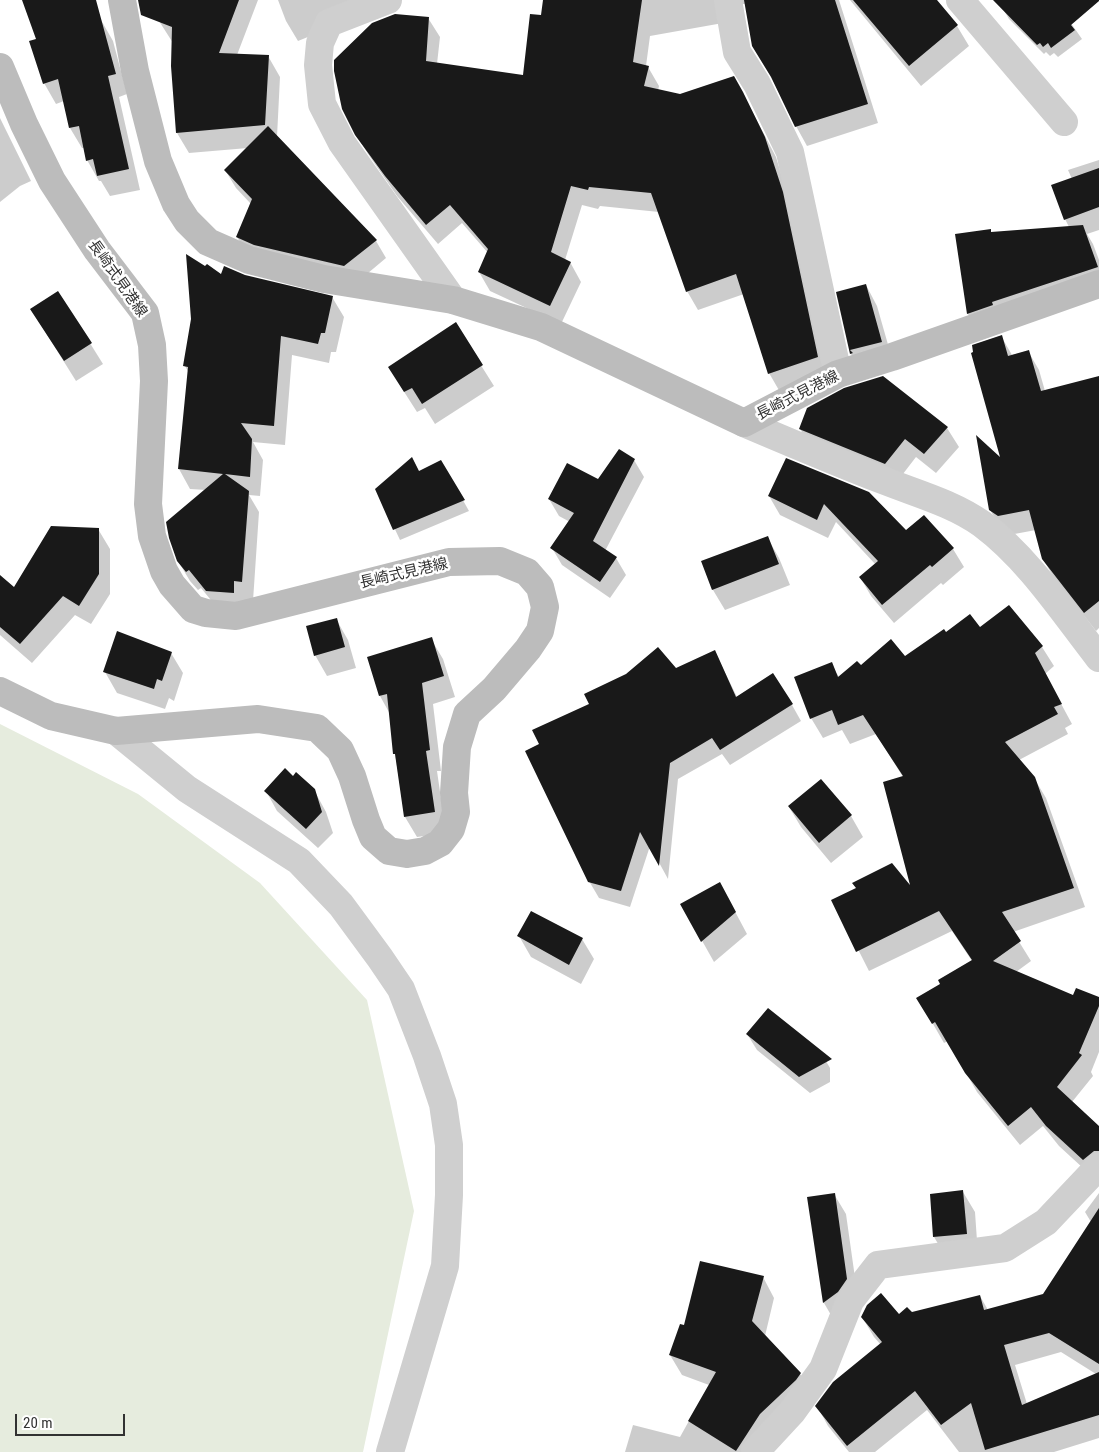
<!DOCTYPE html>
<html>
<head>
<meta charset="utf-8">
<style>
  body { margin:0 }
  #map { position:relative; width:1099px; height:1452px; overflow:hidden; background:#fff; font-family:"Roboto Condensed",sans-serif }
  canvas { display:block }
  .scale { position:absolute; left:15px; top:1414px; width:110px; height:22px; box-sizing:border-box; border:2px solid #323232; border-top:0; padding-left:6px; font-size:15px; line-height:18px; white-space:nowrap; color:#323232; -webkit-text-stroke:4px #fff; paint-order:stroke }
</style>
</head>
<body>
<div id="map">
<canvas width="1099" height="1452"></canvas>
<div class="scale">20 m</div>
</div>
<script>
const g = document.querySelector('canvas').getContext('2d');
g.lineJoin = 'round';
function fillPath(path, color) {
  g.fillStyle = color;
  g.fill(path, 'evenodd');
}
function stroke(path, color, width, dash) {
  g.strokeStyle = color;
  g.lineWidth = width;
  g.lineCap = dash ? 'butt' : 'round';
  g.setLineDash(dash || []);
  g.stroke(path);
}
function drawText(font, color, halo, rows, align = 'center') {
  g.font = font + ' "Roboto Condensed","Noto Sans JP",sans-serif';
  g.lineWidth = 5;
  g.setLineDash([]);
  g.textBaseline = 'middle';
  g.strokeStyle = halo;
  g.fillStyle = color;
  for (const [text, x, y, turn = 0] of rows) {
    g.save();
    g.translate(x, y);
    g.rotate((+turn || 0) * Math.PI / 180);
    g.textAlign = isNaN(turn) ? turn : align;
    if (halo) g.strokeText(text, 0, 0);
    g.fillText(text, 0, 0);
    g.restore();
  }
}
fillPath(new Path2D(`
  M0 724 138 794 260 883 367 1000 414 1211 363 1452H0Z`), '#e6ecde');
fillPath(new Path2D(`
  M24 0H77L101 20 113 41 127 94 119 97 140 190 110 196 101 181H99L87 160 84 148H82L70 128 64 101 56 104 44 83 38 40Z
  M150 0H258L237 55 268 56 280 77 277 137 376 241 386 258 355 284 248 255 237 237 251 204 236 188 225 170 248 148 189 153 177 133 173 43 159 21Z
  M278 0H388L389 4 298 41 286 21Z
  M545 0H839L878 123 807 146 796 126 745 4H736L723 23 650 36 646 66 648 67 659 86 658 91 680 96 742 92 776 157 793 213 829 377 780 392 769 373 744 294 698 310 687 291 659 212 600 206 598 209 582 205 565 260 570 262 581 282 561 324 490 291 479 272 488 253 462 223 438 244 397 196 368 154 356 134 428 18 440 37 437 64 524 76 543 17Z
  M850 0H936L957 26 969 46 921 86Z
  M1010 0H1038L1059 6 1082 39 1058 57 1054 53 1050 56 1046 52 1044 54 1009 19 1003 9Z
  M0 118 31 181 20 186 0 202Z
  M1099 160V230L1087 234 1093 244 1099 260V288L979 332 968 314 991 233 1069 227 1065 219 1072 179 1068 170Z
  M221 276H245L332 297 344 317 336 352H331L329 363 292 355 285 445 253 442 263 460 260 496 249 495 259 512 253 601 219 610 201 588 198 590 190 581 178 561 206 490 190 489 179 469 189 373 185 366Z
  M866 285 877 306 893 362 863 374 851 354 838 293Z
  M58 292 103 364 76 381 31 309Z
  M455 324 494 386 435 424 425 408 417 412 401 387Z
  M1001 336 1012 355 1028 351 1039 370 1045 391 1099 377V628L1096 631 1054 578 1043 559 1036 530 1009 535 1002 529 990 510 1002 461Z
  M883 378 947 428 959 447 936 473 916 457 896 483 812 449 800 429Z
  M634 460 644 477 605 551 616 558 626 575 610 598 562 565 552 548 570 522 559 516 549 499 599 481Z
  M787 460 905 532 953 549 964 567 943 585 941 583 894 623 871 596 860 577 876 565 836 522 828 538 780 515 769 496Z
  M441 461 469 511 400 540 376 489 419 473Z
  M98 529 110 549V594L91 624 75 615 32 663 0 635V577L14 589Z
  M767 537 779 558 790 585 725 610 713 590 703 562Z
  M1009 607 1042 647 1054 666 1045 674 1072 724 1065 728 1068 734 1019 760 1034 778 1046 798 1085 907 1013 932 1031 961 1016 972 1073 996 1099 999V1052L1091 1072 1093 1076 1072 1102 1099 1128V1176L1095 1179 1059 1146 1043 1126 1020 1145 977 1092 948 1041 944 1043 918 998 942 984 972 961 952 931 869 971 833 900 913 890 903 777 876 734 850 744 842 730 823 738 811 718 831 664 839 677 860 667 905 657 946 633 980 629Z
  M336 619 348 640 356 668 327 676 315 655Z
  M431 639 443 659 455 697 433 704 441 771H437L446 833 417 837 405 817 395 754 390 714 380 696Z
  M715 652 737 697 792 705 801 721 730 765 722 754 678 779 668 879 650 846 630 907 599 898 589 881 676 670Z
  M171 653 183 673 174 701 169 698 165 709 117 693 105 672Z
  M293 778 314 790 326 812 333 833 318 848 277 811 266 791Z
  M821 780 851 816 863 837 831 863 801 827 789 807Z
  M731 904 747 934 714 962 682 905Z
  M519 936 582 939 594 959 581 984 531 957Z
  M747 1034 820 1051 830 1068V1082L810 1093 757 1050Z
  M963 1192 975 1212 978 1255 946 1257 934 1237Z
  M1099 1193V1438L1054 1452H959L927 1410 875 1452H849L828 1426 817 1406 881 1345 874 1337 862 1317 911 1314 980 1296 988 1310 1044 1295 1091 1222 1085 1212ZM1061 1352 1096 1374 1027 1404 1015 1365Z
  M834 1194 846 1214 858 1299 835 1322 824 1303 809 1198Z
  M763 1277 774 1298 765 1336 800 1374 812 1394 759 1452H625L633 1425 680 1437 709 1385 682 1375 670 1355 685 1327Z`), '#0003');
fillPath(new Path2D(`
  M22 0H96L116 74 108 76 129 169 97 176 93 159 86 161 79 126 69 128 58 79 43 84 29 41 36 39Z
  M138 0H239L219 53 269 55 265 125 176 133 171 66 172 27 141 15Z
  M543 0H642L633 62 649 66 644 86 680 94 734 76 743 92 765 137 783 192 818 357 768 374 736 274 686 292 651 193 589 187 588 190 571 186 551 252 571 262 550 306 478 272 488 249 450 205 426 225 385 176 355 135 342 109 334 71V60L372 23 395 14 429 17 426 61 523 75 530 14 541 15Z
  M744 0H835L868 104 795 127 771 77 752 46Z
  M853 0H937L958 25 909 66Z
  M993 0H1099V1L1071 25 1075 30 1051 48 1048 43 1043 47 1040 43 1037 45Z
  M268 126 377 240 344 266 254 245 236 237 252 199 224 170Z
  M1099 168V207L1064 220 1051 185Z
  M1083 225 1098 267 992 302 993 305 967 314 955 234 991 229V232Z
  M186 254 205 266 207 264 221 274 224 266 245 275 333 296 325 333H321L318 344 281 336 274 426 241 423 252 439 250 477 225 474 249 491 242 582 234 581V593L206 591 189 570 186 572 177 561 169 538 166 522 223 474 178 469 188 367 183 366 191 319Z
  M866 284 882 342 850 350 853 353 850 354 836 292Z
  M58 291 92 343 64 361 30 309Z
  M456 322 483 365 422 404 412 388 404 392 388 367Z
  M1002 335 1008 356 1029 350 1041 391 1099 376V601L1084 613 1042 559 1029 510 998 516 989 510 976 435 1000 457 971 353 973 352 972 345Z
  M883 376 948 427 924 454 905 439 885 464 799 429 807 408 844 388Z
  M619 449 635 459 593 541 617 557 600 582 550 548 574 513 548 499 567 463 598 479Z
  M412 457 419 471 441 460 465 500 393 530 375 489Z
  M786 458 869 492 906 530 924 515 954 548 932 567 930 565 882 605 859 577 878 561 824 504 817 520 768 496Z
  M51 526 99 528V574L79 606 63 596 20 644 0 627V575L14 587Z
  M768 536 779 564 712 590 701 561Z
  M1009 605 1043 646 1035 653 1062 704 1054 707 1058 714 1005 742 1035 777 1074 888 1002 912 1021 941 993 961 1073 995 1076 988 1099 997V1006L1079 1053 1082 1055 1057 1087 1099 1126V1151H1094L1083 1160 1046 1126 1031 1107 1008 1126 965 1073 935 1022 932 1024 916 998 940 984 938 980 972 960 939 911 856 952 831 900 856 888 852 883 892 863 910 885 883 782 903 776 863 715 838 725 832 710 810 719 794 677 832 662 838 677 857 661 861 665 891 639 905 656 944 629 946 632 970 614 980 627Z
  M337 618 345 647 314 656 306 626Z
  M117 631 172 652 162 681 157 679 154 689 103 672Z
  M432 637 444 676 422 683 430 750 426 751 435 812 404 817 395 754H393L387 694 379 696 367 657Z
  M658 647 676 668 715 650 736 697 773 673 793 704 720 750 712 738 670 763 659 866 640 832 621 891 588 882 525 751 539 744 532 730 589 704 584 694 626 674Z
  M285 768 293 776 296 772 315 789 322 812 306 829 264 791Z
  M821 779 852 815 819 843 788 806Z
  M720 882 736 912 701 942 680 904Z
  M531 911 583 938 569 965 517 936Z
  M768 1008 832 1059 799 1077 746 1034Z
  M963 1190 967 1234 933 1237 930 1194Z
  M835 1193 847 1279 838 1292 823 1303 807 1197Z
  M1099 1208V1364L1049 1333 1004 1345 1022 1405 1099 1372V1415L985 1450 971 1403 941 1425 915 1391 847 1446 815 1406 833 1382 882 1342 861 1317 867 1305 881 1293 899 1314 907 1307 912 1312 980 1295 984 1310 1043 1294Z
  M700 1261 764 1276 752 1321 801 1373 796 1380 760 1414 736 1451 688 1421 716 1372 669 1355 680 1324 684 1325Z`), '#191919');
stroke(new Path2D(`
  M388 0 329 23 320 43 318 65 322 104 342 143 453 300
  M728 0 737 52 757 84 790 152 838 374
  M960 0 1064 122
  M744 423C791 443 838 463 885 481 918 494 952 503 982 524 1029 559 1063 612 1099 658
  M755 1452 792 1412 823 1369 850 1301 878 1265 1005 1248 1046 1222 1099 1166`), '#cfcfcf', 28);
stroke(new Path2D(`
  M116 731 187 789 299 861 341 905 380 958 401 989 427 1056 443 1104 449 1145V1195L445 1266 390 1452`), '#cfcfcf', 28);
stroke(new Path2D(`
  M122 0 135 71 158 161 176 204 187 221 208 242 249 260 324 279 453 300 541 327 744 423 838 374 892 357 1099 284
  M0 67 24 124 52 181 97 250 145 313 152 345 154 381 148 504 152 536 164 571 172 585 193 609 206 613 236 616 449 562 500 561 527 572 540 587 545 607 540 631 528 649 494 689 467 714 457 747 454 793 456 812 451 829 440 843 425 851 407 854 389 851 373 837 366 820 352 776 340 750 317 728 258 719 116 731 51 716 0 691`), '#bcbcbc', 28);
drawText('15px', '#323232', '#fff', [
  ["長崎式見港線",117,279,55],
  ["長崎式見港線",798,396,-27],
  ["長崎式見港線",404,574,-13]
]);
</script>
</body>
</html>
